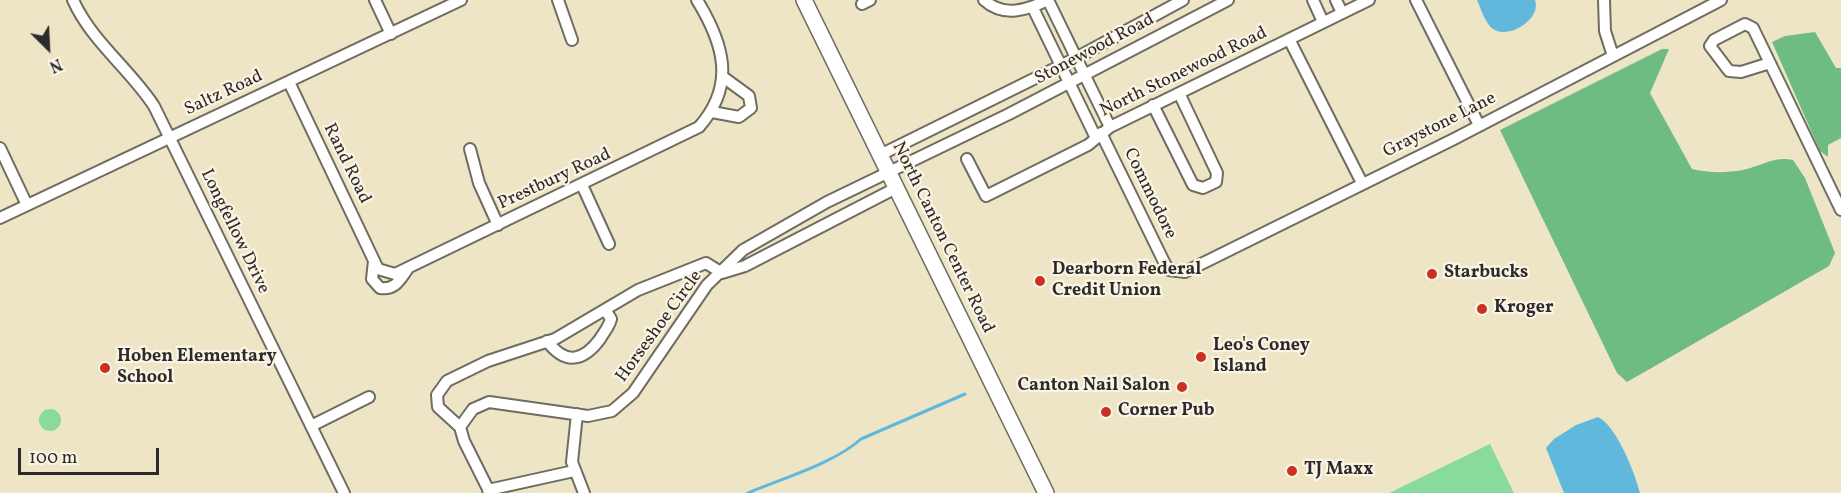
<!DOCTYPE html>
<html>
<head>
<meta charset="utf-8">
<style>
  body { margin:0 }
  #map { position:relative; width:1841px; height:493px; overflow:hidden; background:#ede5c6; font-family:Vollkorn,serif }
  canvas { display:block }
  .north { position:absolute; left:18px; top:18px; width:60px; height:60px; -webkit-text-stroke:4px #fcf5e5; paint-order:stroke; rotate:156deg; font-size:16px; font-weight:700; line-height:24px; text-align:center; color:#2b2b2b }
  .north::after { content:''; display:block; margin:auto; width:21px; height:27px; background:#2b2b2b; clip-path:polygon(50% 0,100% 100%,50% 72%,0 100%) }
  .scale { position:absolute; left:18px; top:448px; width:141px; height:27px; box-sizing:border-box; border:3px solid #2b2b2b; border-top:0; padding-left:8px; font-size:18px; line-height:21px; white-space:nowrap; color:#2b2b2b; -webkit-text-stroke:4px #fcf5e5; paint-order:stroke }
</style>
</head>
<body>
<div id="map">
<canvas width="1841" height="493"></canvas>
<div class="north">N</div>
<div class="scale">100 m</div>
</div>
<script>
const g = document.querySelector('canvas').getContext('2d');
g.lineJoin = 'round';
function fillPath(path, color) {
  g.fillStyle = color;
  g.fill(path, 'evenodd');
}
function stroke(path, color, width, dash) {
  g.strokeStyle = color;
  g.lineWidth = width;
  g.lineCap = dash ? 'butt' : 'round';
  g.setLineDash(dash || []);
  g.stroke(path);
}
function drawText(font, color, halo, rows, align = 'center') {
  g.font = font + ' Vollkorn,serif';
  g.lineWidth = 4.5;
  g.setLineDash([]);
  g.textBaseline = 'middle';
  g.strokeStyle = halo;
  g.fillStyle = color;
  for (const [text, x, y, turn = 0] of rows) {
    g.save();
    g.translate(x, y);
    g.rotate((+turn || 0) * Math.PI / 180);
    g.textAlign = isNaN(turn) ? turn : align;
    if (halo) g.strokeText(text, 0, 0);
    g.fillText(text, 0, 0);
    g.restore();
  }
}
fillPath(new Path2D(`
  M39 420a11 11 0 1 1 22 0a11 11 0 1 1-22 0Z
  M1490 444 1514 493H1389Z`), '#88db9c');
fillPath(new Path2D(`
  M1815 32 1836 68H1841V138L1828 145V157L1820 151 1772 42 1785 36Z
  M1662 49H1669L1650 93 1692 169C1709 173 1726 173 1743 170 1762 166 1774 156 1793 160L1805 178 1835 253 1829 266 1627 382 1617 373 1500 130Z`), '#6ebb84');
fillPath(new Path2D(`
  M1477 0H1535C1542 19 1508 40 1493 29 1485 23 1481 9 1477 0Z
  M1598 417C1616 425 1635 473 1640 493H1564L1546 448 1554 439 1576 425Z`), '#60b8dd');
stroke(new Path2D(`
  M748 493C783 478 833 464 861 439L965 394`), '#60b8dd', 3);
const street = new Path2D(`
  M73 0C92 42 129 68 154 106L344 493
  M375 0 391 34
  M558 0 572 40
  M984 0C1004 18 1027 10 1048 0
  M1048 0 1110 127
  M1313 0 1323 22
  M1336 0 1342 13
  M1416 0 1479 125
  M1604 0 1605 31 1613 56
  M862 4 870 0
  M1033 8 1095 136
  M1289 39 1362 183
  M1770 63 1741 72 1729 71 1710 46 1714 40 1745 24 1753 28 1841 210
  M289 82 378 269 395 274 699 127C736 85 724 44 697 0
  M1153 105 1193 185 1203 188 1216 182 1217 173 1179 93
  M712 112 739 117 751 108 749 96 723 77
  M1101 133 1165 264 1169 270 1185 272 1454 139 1721 0
  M0 148 27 205
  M470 149 479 183 498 225
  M880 155 1076 58 1183 0
  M967 159 986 196 1088 145 1110 127 1369 0
  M582 185 609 244
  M0 218 461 0
  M374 261 372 279 380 288C395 290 399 281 407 270
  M547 341C565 365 583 362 600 339 604 332 609 327 611 319L606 311
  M577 414 572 462 584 493
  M311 426 369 397
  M460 427 473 409 489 402 588 416 612 411 633 393 707 285 743 250 827 202 1009 114 1228 0
  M488 490 574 471
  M490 493 464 441 460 427 438 407 437 395 447 381 488 361 555 339 638 290 706 263 722 273 745 266 896 188`);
const secondary = new Path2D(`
  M804 0 1046 493`);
stroke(street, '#6f6c61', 14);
stroke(secondary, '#6f6c61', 18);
stroke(street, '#fff', 10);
stroke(secondary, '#fff', 15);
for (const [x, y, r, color] of [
  [1432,274,6,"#c8321e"],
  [1040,281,6,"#c8321e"],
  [1482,309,6,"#c8321e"],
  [1201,357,6,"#c8321e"],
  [105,368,6,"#c8321e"],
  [1182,387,6,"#c8321e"],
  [1106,412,6,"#c8321e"],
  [1292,471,6,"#c8321e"]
]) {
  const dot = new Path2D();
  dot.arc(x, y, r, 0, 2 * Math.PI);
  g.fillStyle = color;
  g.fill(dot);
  stroke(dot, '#fcf5e5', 2);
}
drawText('18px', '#2b2b2b', '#fcf5e5', [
  ["Stonewood Road",1095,50,-28],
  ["North Stonewood Road",1184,73,-26],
  ["Saltz Road",224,94,-25],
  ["Graystone Lane",1440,126,-27],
  ["Rand Road",346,164,64],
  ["Prestbury Road",555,180,-25],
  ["Commodore",1149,194,64],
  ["Longfellow Drive",234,232,64],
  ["North Canton Center Road",942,238,64],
  ["Horseshoe Circle",660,327,-54]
]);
drawText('bold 18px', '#2b2b2b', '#fcf5e5', [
  ["Dearborn Federal",1052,271],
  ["Credit Union",1052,292],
  ["Starbucks",1444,274],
  ["Kroger",1494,309],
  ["Leo's Coney",1213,347],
  ["Island",1213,368],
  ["Hoben Elementary",117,358],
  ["School",117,379],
  ["Canton Nail Salon",1170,387,"right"],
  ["Corner Pub",1118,412],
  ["TJ Maxx",1304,471]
], 'left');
</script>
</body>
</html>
